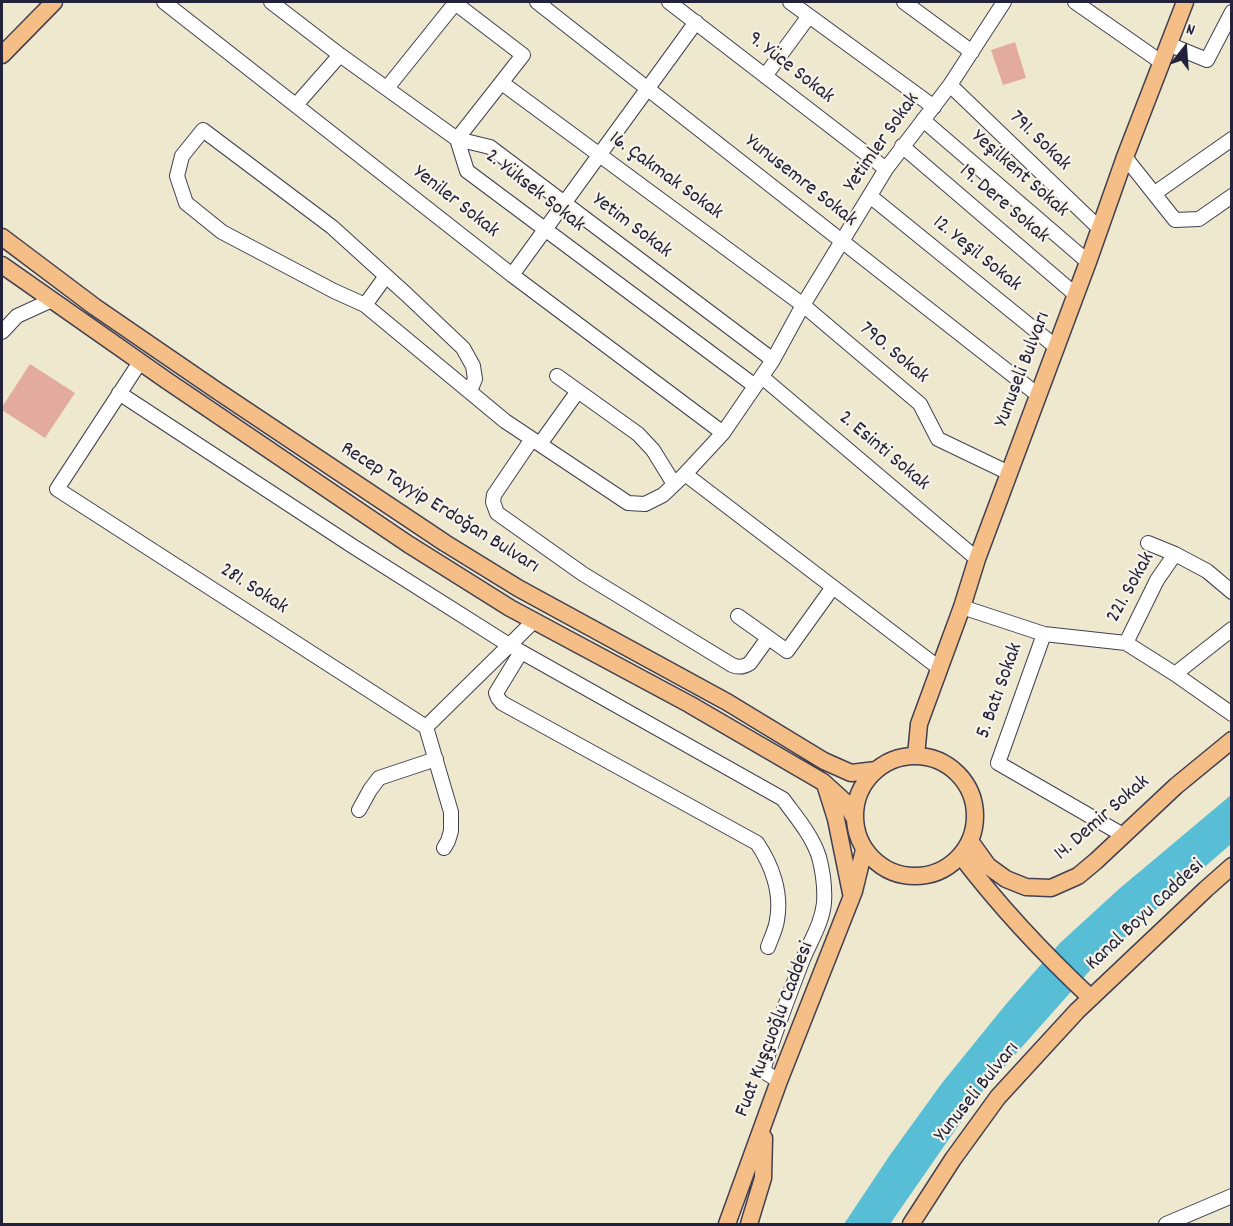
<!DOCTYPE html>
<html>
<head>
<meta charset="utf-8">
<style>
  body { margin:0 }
  #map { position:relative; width:1233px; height:1226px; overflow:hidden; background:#eee8cf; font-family:Dekko,sans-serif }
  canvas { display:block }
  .frame { position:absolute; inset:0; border:3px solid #22223b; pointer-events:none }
  .north { position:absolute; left:1155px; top:18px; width:60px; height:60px; -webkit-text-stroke:4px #f7f3e8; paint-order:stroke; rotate:17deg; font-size:16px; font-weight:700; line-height:24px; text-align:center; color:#22223b }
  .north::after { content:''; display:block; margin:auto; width:21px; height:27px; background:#22223b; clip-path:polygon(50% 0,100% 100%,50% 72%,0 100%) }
</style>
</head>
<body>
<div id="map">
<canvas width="1233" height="1226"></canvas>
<div class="frame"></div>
<div class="north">N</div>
</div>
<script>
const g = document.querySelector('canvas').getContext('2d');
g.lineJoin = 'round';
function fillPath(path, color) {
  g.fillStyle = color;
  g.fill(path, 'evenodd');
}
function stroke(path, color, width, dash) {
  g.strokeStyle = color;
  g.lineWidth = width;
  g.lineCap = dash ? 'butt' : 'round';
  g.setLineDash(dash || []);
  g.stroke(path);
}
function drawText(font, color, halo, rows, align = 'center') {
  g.font = font + ' Dekko,sans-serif';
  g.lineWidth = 4.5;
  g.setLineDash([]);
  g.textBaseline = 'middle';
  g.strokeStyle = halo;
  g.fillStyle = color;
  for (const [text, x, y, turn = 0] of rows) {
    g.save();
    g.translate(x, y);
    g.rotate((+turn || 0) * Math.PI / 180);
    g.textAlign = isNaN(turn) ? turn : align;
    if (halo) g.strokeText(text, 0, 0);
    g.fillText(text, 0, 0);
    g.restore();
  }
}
fillPath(new Path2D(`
  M1231 795V844L1145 919 1093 967 981 1093 890 1224H844L890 1155 942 1083 1007 1003 1060 943 1119 889Z`), '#57bed5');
fillPath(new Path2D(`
  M1015 42 1026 78 1003 85 991 50Z
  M30 364 75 393 45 438 2 410V407Z`), '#e3ab9d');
const minor = new Path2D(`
  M164 2 512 275 723 433
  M271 2 340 55 457 139 467 171 755 386
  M537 2 1038 395
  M669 2 886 169
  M790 2 934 107
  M904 2 972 52
  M1075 2 1161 62
  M455 3 523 55 457 139 490 147 773 360
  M1168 44 1207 60 1232 12
  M765 76 809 16
  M502 83 803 305 920 404 938 439 1009 473
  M950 85 1100 229
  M387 88 456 2
  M296 105 340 55
  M923 120 1088 262
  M902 146 1076 295
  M1125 157 1175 220 1199 219 1232 196
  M1155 193 1232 139
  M870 196 1056 347
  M512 275 696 22
  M365 305 386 276
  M2 332 17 316 52 300
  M140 362 57 489 426 727 534 621
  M557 376 638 434 653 450 674 484
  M762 377 977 559
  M470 391 475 379 473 366 463 348 406 294 332 227 203 130 182 156 177 176 186 203 222 232 334 291 365 305 505 421 628 503 645 504 663 495 685 474
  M119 393 354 547 509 645 783 799C796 817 812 835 819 857 823 872 825 888 824 903 822 923 811 940 803 959 789 996 774 1033 763 1071L779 1081
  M532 439 494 495 493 502 497 513 583 574 732 665C739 668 744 667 750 663L768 638
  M540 444 578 391
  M1148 543 1175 554 1207 571 1232 592
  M962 607 1044 634 1126 643 1175 674 1232 714
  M738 616 787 651 833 587
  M1044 634 998 763 1123 835
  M1126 643 1157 580 1175 554
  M521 652 496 693 498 698 502 703 757 843C772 865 782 893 777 920 776 929 771 938 768 947
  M939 668 685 474 723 433 773 360 803 305 886 169 950 85 1004 2
  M1175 674 1232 629
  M426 727 451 812V831L448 841 444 848
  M359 810 370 790 379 778 436 759
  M1166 1224 1232 1196`);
const major = new Path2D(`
  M2 55 54 2
  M2 237 95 307 216 390 445 543 518 588 727 702 824 761 851 773 876 770
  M2 265 166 380 408 544 510 608 689 704 823 782 845 802 855 819
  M855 816a60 60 0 1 1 120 0a60 60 0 1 1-120 0Z
  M916 756 919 724 962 607 977 559 1088 262 1125 157 1185 2
  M825 784 836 819 851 893
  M970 841 988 866 1006 879 1026 887 1051 888 1078 876 1096 861 1176 786 1232 740
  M961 856C1000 907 1044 954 1091 998
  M727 1224 779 1081 854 891 864 850
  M749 1224 763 1178 764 1138
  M911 1224 953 1159 998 1097 1077 1011 1206 889 1232 866`);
stroke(minor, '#414051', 16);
stroke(major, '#414051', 19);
stroke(minor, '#fff', 14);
stroke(major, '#f6be87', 16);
drawText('21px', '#22223b', '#f7f3e8', [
  ["9. Yüce Sokak",790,69,38],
  ["791. Sokak",1039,142,44],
  ["Yetimler Sokak",883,143,-55],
  ["Yeşilkent Sokak",1019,175,41],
  ["16. Çakmak Sokak",665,177,36],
  ["Yunusemre Sokak",800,182,38],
  ["2. Yüksek Sokak",534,192,38],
  ["Yeniler Sokak",455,203,38],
  ["19. Dere Sokak",1003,205,40],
  ["Yetim Sokak",631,227,37],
  ["12. Yeşil Sokak",976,255,39],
  ["790. Sokak",893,354,40],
  ["Yunuseli Bulvarı",1024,370,-69],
  ["2. Esinti Sokak",883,452,40],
  ["Recep Tayyip Erdoğan Bulvarı",439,509,32],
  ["221. Sokak",1132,588,-61],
  ["281. Sokak",253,590,33],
  ["5. Batı Sokak",1001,691,-70],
  ["14. Demir Sokak",1103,819,-41],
  ["Kanal Boyu Caddesi",1146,916,-43],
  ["Fuat Kuşçuoğlu Caddesi",776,1030,-69],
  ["Yunuseli Bulvarı",978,1093,-51]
]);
</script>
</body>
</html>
